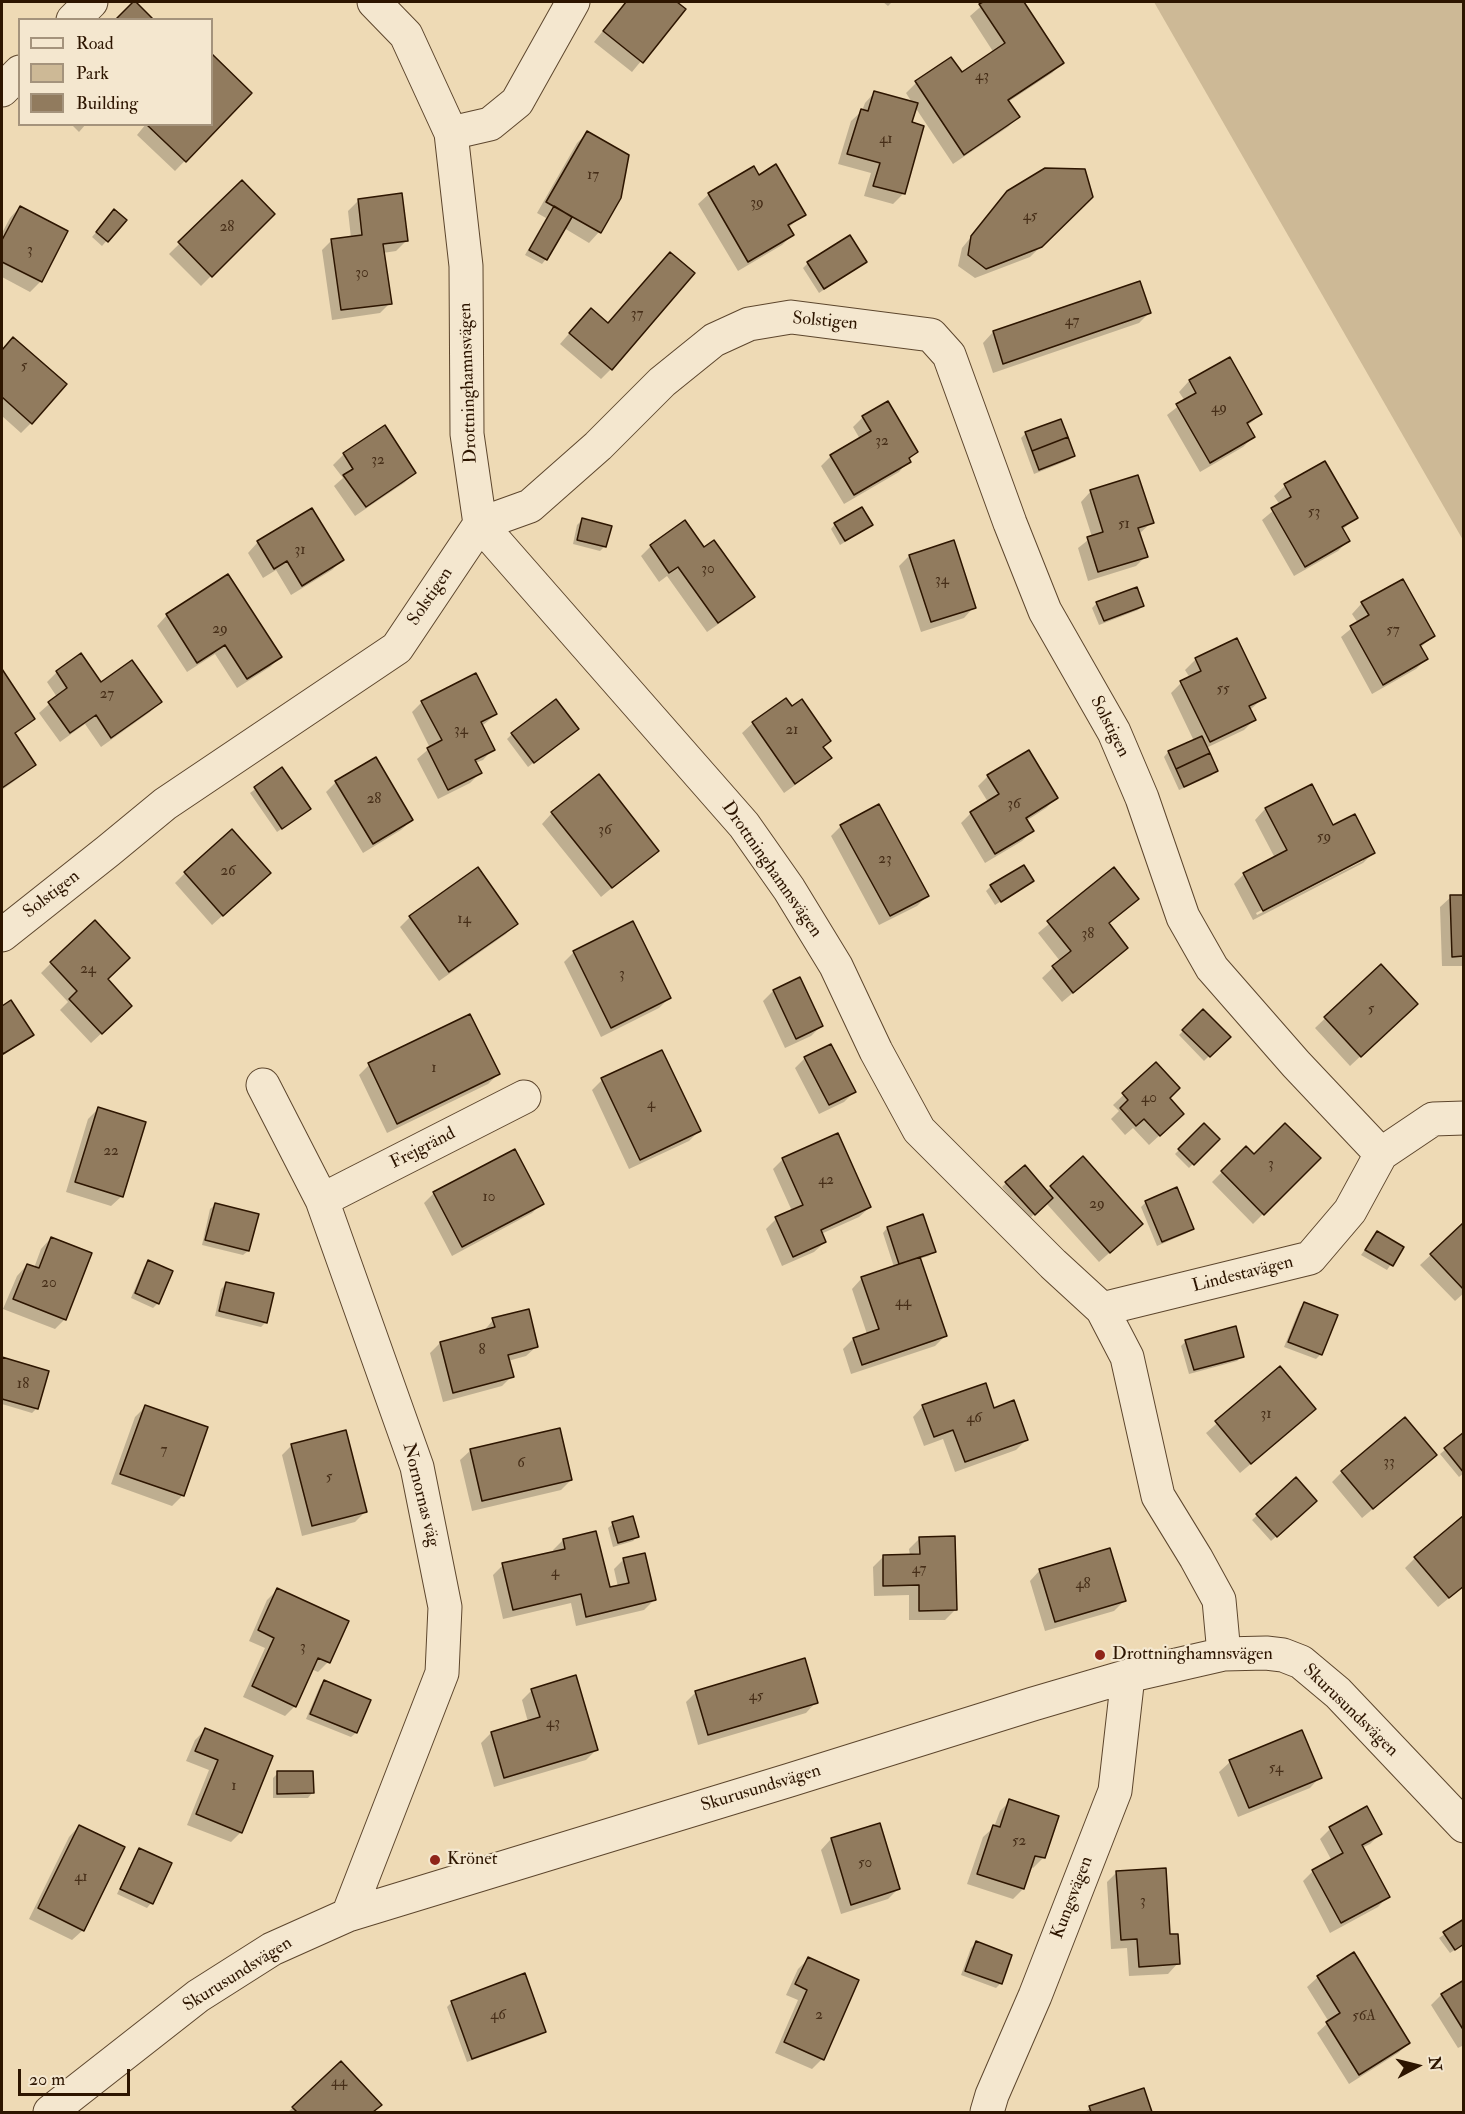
<!DOCTYPE html>
<html>
<head>
<meta charset="utf-8">
<style>
  body { margin:0 }
  #map { position:relative; width:1465px; height:2114px; overflow:hidden; background:#eedab5; font-family:"IM FELL Double Pica",serif }
  canvas { display:block }
  .frame { position:absolute; inset:0; border:3px solid #2d1500; pointer-events:none }
  .legend { position:absolute; left:18px; top:18px; width:195px; height:108px; box-sizing:border-box; background:#f4e7cf; border:2px solid #a4937c; margin:0; padding:8px 10px; list-style:none; font-size:18px; color:#2d1500 }
  .legend li { display:flex; align-items:center; gap:12px; height:30px }
  .legend b { width:30px; border:2px solid #a4937c }
  .north { position:absolute; left:1387px; top:2036px; width:60px; height:60px; -webkit-text-stroke:4px #f4e7cf; paint-order:stroke; rotate:83deg; font-size:16px; font-weight:700; line-height:24px; text-align:center; color:#2d1500 }
  .north::after { content:''; display:block; margin:auto; width:21px; height:27px; background:#2d1500; clip-path:polygon(50% 0,100% 100%,50% 72%,0 100%) }
  .scale { position:absolute; left:18px; top:2069px; width:112px; height:27px; box-sizing:border-box; border:3px solid #2d1500; border-top:0; padding-left:8px; font-size:18px; line-height:21px; white-space:nowrap; color:#2d1500; -webkit-text-stroke:4px #f4e7cf; paint-order:stroke }
</style>
</head>
<body>
<div id="map">
<canvas width="1465" height="2114"></canvas>
<div class="frame"></div>
<ul class="legend">
<li><b style="height:8px;background:#f4e7cf"></b>Road</li>
<li><b style="height:16px;background:#cdb996"></b>Park</li>
<li><b style="height:16px;background:#917b5e"></b>Building</li>
</ul>
<div class="north">N</div>
<div class="scale">20 m</div>
</div>
<script>
const g = document.querySelector('canvas').getContext('2d');
g.lineJoin = 'round';
function fillPath(path, color) {
  g.fillStyle = color;
  g.fill(path, 'evenodd');
}
function stroke(path, color, width, dash) {
  g.strokeStyle = color;
  g.lineWidth = width;
  g.lineCap = dash ? 'butt' : 'round';
  g.setLineDash(dash || []);
  g.stroke(path);
}
function drawText(font, color, halo, rows, align = 'center') {
  g.font = font + ' "IM FELL Double Pica",serif';
  g.lineWidth = 4.5;
  g.setLineDash([]);
  g.textBaseline = 'middle';
  g.strokeStyle = halo;
  g.fillStyle = color;
  for (const [text, x, y, turn = 0] of rows) {
    g.save();
    g.translate(x, y);
    g.rotate((+turn || 0) * Math.PI / 180);
    g.textAlign = isNaN(turn) ? turn : align;
    if (halo) g.strokeText(text, 0, 0);
    g.fillText(text, 0, 0);
    g.restore();
  }
}
fillPath(new Path2D(`
  M1154 2H1463V540Z`), '#cdb996');
fillPath(new Path2D(`
  M626 2H675L684 9 632 72 594 42Z
  M883 2H892L888 6Z
  M986 2H1022L1062 63 1052 73 1008 102 1018 117 1008 127 953 164 915 107 911 123 903 194 893 204 864 196 871 173 838 164 851 121 862 111 865 103 875 92 913 104 906 93 916 83 951 59 962 74 994 53 970 16Z
  M212 56 250 93 175 171 137 135 146 124H212Z
  M71 124H86L79 132Z
  M587 133 619 197 599 232 589 243 564 228 546 259 542 264 525 255 546 218 537 213 577 143Z
  M753 168 759 177 804 214 788 228 792 235 782 245 738 271 698 204 709 194Z
  M242 182 273 214 201 286 169 254Z
  M1008 192 1081 207 1030 257 975 278 958 266 962 248Z
  M358 201 407 240 396 251 383 253 390 303 380 313 332 320 322 250 332 240 351 238 348 211Z
  M20 207 66 232 40 282 30 292 2 277V233L10 218Z
  M110 216 125 220 102 246 92 237Z
  M865 262 819 293 803 268 808 263Z
  M1139 283 1149 313 1139 323 993 373 983 343 993 332Z
  M581 320 611 369 601 379 560 344Z
  M13 339 31 423 21 433 2 416V350Z
  M1229 359 1261 414 1247 426 1253 437 1243 447 1200 472 1167 415 1185 401 1179 392 1189 381Z
  M863 417 916 452 899 472 844 504 821 466 831 456 860 439 853 427Z
  M1060 421 1073 456 1069 460 1034 474 1021 438 1025 434Z
  M384 427 415 473 404 483 355 516 334 486 343 478 333 465 343 455Z
  M1324 463 1356 518 1342 530 1348 541 1338 551 1294 576 1262 520 1280 505 1274 496 1285 486Z
  M1091 491 1152 522 1139 534 1146 556 1136 566 1088 581 1078 548 1092 537 1081 502Z
  M582 520 605 546 600 551 573 544 577 525Z
  M835 524 866 529 840 545 831 529Z
  M258 542 342 560 332 570 291 595 276 570 263 578 248 553Z
  M953 542 974 607 964 618 921 632 899 566 909 556Z
  M651 546 704 549 753 597 743 607 707 632 667 576 659 582 641 556Z
  M228 576 280 657 270 667 237 688 215 654 187 672 157 626 167 615Z
  M1097 603 1142 606 1138 610 1099 625 1092 608Z
  M1362 603 1433 636 1420 648 1426 659 1416 669 1372 694 1341 637 1358 623 1352 614Z
  M1196 659 1264 697 1250 710 1254 720 1244 730 1206 748 1216 771 1211 776 1179 790 1164 757 1168 752 1194 741 1171 693 1181 683 1190 678 1185 670Z
  M2 672 33 719 14 735 34 764 24 774 2 790Z
  M57 672 101 684 160 702 150 712 101 747 85 724 60 742 39 713 57 697 47 682Z
  M422 702 496 714 482 726 493 749 483 760 475 763 480 773 470 783 438 799 417 759 430 748 412 712Z
  M791 708 829 741 822 748 830 758 819 768 784 793 742 733 753 723Z
  M572 733 528 767 507 739 512 734Z
  M282 769 310 809 277 832 250 793Z
  M988 776 1056 798 1046 808 1026 821 1032 831 1022 841 985 863 961 823 971 813 988 802 978 786Z
  M336 782 412 820 401 830 363 853 326 792Z
  M1311 786 1332 828 1373 853 1363 863 1253 920 1234 884 1244 874 1275 858 1255 820 1265 809ZM1363 857V861L1257 915 1256 913Z
  M552 813 657 850 601 897 542 824Z
  M841 826 927 896 917 906 879 925 831 836Z
  M1114 870 1127 909 1108 924 1126 948 1062 1002 1042 978 1060 961 1038 933Z
  M185 873 259 883 212 925 175 883Z
  M1032 881 995 905 986 891 991 886Z
  M1464 896V966H1442L1440 907 1451 897Z
  M410 917 516 923 506 934 439 981 400 927Z
  M574 952 669 998 659 1008 601 1037 564 962Z
  M51 963 106 979 120 1016 91 1043 60 1010 68 1002 41 973Z
  M1380 966 1406 1014 1350 1066 1315 1028Z
  M799 979 821 1026 811 1036 785 1048 763 1001 773 991Z
  M11 1002 32 1035 2 1056V1008Z
  M1203 1011 1228 1037 1204 1061 1179 1035Z
  M805 1058 854 1092 844 1102 819 1114 795 1068Z
  M1156 1064 1168 1099 1172 1124 1149 1145 1133 1128 1125 1135 1111 1119 1119 1111 1113 1105Z
  M369 1065 498 1074 488 1084 387 1133 359 1075Z
  M602 1080 699 1131 689 1141 629 1169 592 1090Z
  M98 1109 122 1196 111 1206 66 1192 88 1119Z
  M1204 1125 1218 1139 1189 1168 1175 1154Z
  M1246 1148 1254 1156 1319 1158 1253 1224 1212 1182Z
  M783 1159 870 1207 859 1217 821 1234 825 1242 814 1252 782 1266 766 1229 776 1219 792 1211 773 1169Z
  M1083 1159 1131 1234 1099 1262 1046 1203 1029 1219 1002 1187 1006 1183 1046 1192Z
  M434 1193 542 1203 532 1213 452 1256 424 1203Z
  M1146 1202 1192 1228 1187 1233 1157 1246 1141 1207Z
  M215 1205 248 1251 243 1255 202 1245 210 1209Z
  M1464 1224V1293L1455 1301 1420 1265Z
  M887 1228 934 1251 929 1256 919 1259 945 1336 935 1346 851 1374 843 1349 853 1339 867 1334 852 1289 862 1278 894 1267 883 1233Z
  M1377 1233 1402 1248 1387 1270 1361 1255Z
  M51 1238 65 1319 55 1329 3 1309 17 1276 27 1265 34 1268 41 1249Z
  M149 1262 158 1303 153 1308 131 1298 144 1267Z
  M226 1284 266 1322 261 1327 215 1316 221 1289Z
  M1305 1303 1336 1316 1320 1355 1316 1359 1284 1347 1300 1308Z
  M493 1320 537 1346 526 1356 508 1361 512 1376 502 1386 443 1402 430 1353 440 1343 483 1332Z
  M1186 1341 1242 1356 1237 1361 1189 1374 1181 1346Z
  M2 1359 47 1372 37 1408 32 1413 2 1404Z
  M1280 1368 1304 1419 1240 1473 1206 1433Z
  M923 1406 993 1410 1026 1440 1016 1450 955 1472 943 1439 924 1446 913 1417Z
  M145 1407 206 1428 182 1496 172 1506 111 1484 135 1417Z
  M1464 1434V1473L1459 1477 1440 1454Z
  M292 1445 365 1512 355 1522 302 1536 282 1455Z
  M471 1450 571 1480 561 1490 472 1511 460 1460Z
  M1425 1465 1362 1518 1332 1482 1342 1472Z
  M1296 1479 1311 1506 1271 1541 1252 1520Z
  M613 1524 637 1537 633 1541 613 1547 608 1528Z
  M920 1538 956 1609 945 1620H909V1595L874 1596 873 1567 883 1557 910 1556 909 1549Z
  M563 1540 609 1589 618 1587 614 1569 624 1559 654 1600 644 1610 576 1626 571 1603 503 1619 493 1575 503 1565 554 1553 553 1550Z
  M1415 1558 1464 1586 1438 1607 1405 1568Z
  M1040 1570 1124 1601 1114 1611 1045 1631 1030 1581Z
  M277 1590 328 1662 318 1672 311 1669 295 1706 285 1716 243 1697 265 1648 249 1641 267 1600Z
  M324 1681 369 1700 356 1733 351 1737 306 1719 320 1686Z
  M532 1690 596 1750 586 1760 494 1787 481 1743 491 1733 528 1722 522 1700Z
  M696 1692 816 1702 806 1713 698 1745 686 1702Z
  M205 1730 271 1757 241 1832 231 1842 187 1825 209 1770 186 1761 195 1740Z
  M1302 1732 1320 1777 1310 1788 1238 1817 1219 1772 1230 1762Z
  M278 1773 312 1793 308 1798H273V1778Z
  M1010 1801 1057 1817 1043 1858 1033 1868 1030 1867 1023 1889 1013 1899 967 1884 983 1837 994 1827 1000 1811Z
  M1367 1808 1380 1834 1370 1844 1362 1848 1388 1896 1378 1907 1330 1933 1303 1881 1313 1871 1332 1861 1320 1839 1330 1829Z
  M879 1825 898 1889 888 1899 841 1914 821 1850 831 1839Z
  M79 1826 83 1930 72 1940 29 1919 69 1837Z
  M140 1850 151 1903 147 1908 117 1894 135 1855Z
  M1117 1872 1169 1936 1178 1963 1168 1974 1129 1976 1127 1948 1111 1949 1107 1882Z
  M1464 1921V1944L1450 1953 1439 1938Z
  M976 1943 1010 1956 1000 1984 996 1988 961 1975 971 1948Z
  M808 1959 822 2059 812 2069 775 2053 798 2000 786 1995 798 1969Z
  M1318 1977 1409 2043 1398 2053 1349 2084 1317 2033 1329 2022 1307 1987Z
  M1464 1981V2045L1458 2048 1431 2005 1441 1995Z
  M452 2002 544 2031 539 2036 467 2062 447 2007Z
  M341 2063 380 2105 372 2112H288Z
  M1143 2090 1151 2112H1085L1090 2108Z`), '#0003');
const building = new Path2D(`
  M133 2H136L154 20H115Z
  M626 2H677L686 9 643 63 603 31Z
  M983 2H1024L1064 63 1008 100 1020 117 964 155 915 81 951 57 962 72 1005 43 979 4Z
  M212 54 252 93 186 162 146 124H212Z
  M874 91 918 103 912 122 924 126 905 194 873 186 880 163 847 154 861 109 868 111Z
  M587 131 629 155 621 198 601 233 546 202Z
  M776 164 806 215 788 225 794 235 748 262 708 193 754 166 759 175Z
  M1045 168 1085 169 1093 197 1042 247 986 269 968 255 971 236 1007 191Z
  M242 180 275 214 212 277 178 242Z
  M402 193 408 241 383 244 392 304 341 310 331 239 362 235 358 199Z
  M20 206 68 231 42 282 2 262V240Z
  M554 206 572 217 547 260 529 250Z
  M114 209 127 220 108 242 96 232Z
  M850 235 867 262 824 289 807 262Z
  M670 252 695 273 612 370 569 333 591 308 608 323Z
  M1140 281 1151 313 1003 364 993 331Z
  M13 337 67 384 32 424 2 397V350Z
  M1230 357 1262 414 1247 423 1255 437 1210 463 1176 404 1196 393 1189 380Z
  M888 401 918 452 909 458 911 462 854 495 830 455 871 431 862 416Z
  M1061 419 1068 437 1032 451 1025 432Z
  M385 425 416 473 366 507 343 475 353 469 343 453Z
  M1068 437 1075 456 1039 470 1032 451Z
  M1325 461 1358 518 1342 527 1350 541 1305 567 1271 508 1291 497 1284 484Z
  M1138 475 1154 523 1138 528 1148 557 1098 572 1087 537 1103 532 1090 490Z
  M862 507 873 525 845 541 834 523Z
  M312 508 344 560 302 586 287 561 274 569 257 541Z
  M582 518 612 526 606 547 577 540Z
  M685 520 704 547 714 540 755 597 718 623 678 567 669 573 650 545Z
  M954 540 976 608 931 622 909 555Z
  M228 574 282 657 247 679 225 645 197 663 166 614Z
  M1403 579 1435 636 1420 645 1428 659 1383 685 1350 626 1369 615 1361 602Z
  M1137 587 1144 606 1104 621 1096 602Z
  M1237 638 1266 698 1249 706 1256 720 1210 742 1180 681 1201 671 1195 658Z
  M81 653 101 682 132 660 162 702 111 738 96 715 70 733 48 702 67 688 56 671Z
  M2 669 35 719 15 733 36 765 2 788Z
  M476 673 497 714 481 722 495 750 475 760 482 773 448 790 427 748 442 740 421 701Z
  M786 698 792 706 802 699 831 741 823 747 832 758 795 784 752 722Z
  M556 699 579 729 534 763 511 733Z
  M1202 736 1210 753 1176 769 1168 751Z
  M1029 750 1058 798 1026 818 1034 831 995 854 970 812 999 794 987 775Z
  M1210 753 1218 771 1184 787 1176 769Z
  M376 757 413 820 373 844 335 781Z
  M282 767 311 809 282 829 254 787Z
  M599 774 659 851 612 888 551 812Z
  M1312 784 1333 825 1355 814 1375 853 1263 911 1243 873 1287 850 1265 808Z
  M879 804 929 896 890 916 840 825Z
  M232 829 271 873 223 916 184 872Z
  M1024 865 1034 881 1001 902 990 885Z
  M478 867 518 924 449 972 409 916Z
  M1114 867 1139 899 1109 923 1128 948 1073 993 1052 966 1071 951 1047 921Z
  M1450 895H1464V956L1452 957Z
  M95 920 130 958 108 979 132 1006 102 1034 69 999 77 991 50 962Z
  M633 921 671 998 611 1028 573 951Z
  M1381 964 1418 1004 1361 1057 1324 1017Z
  M800 977 823 1026 796 1039 773 990Z
  M11 1000 34 1035 3 1054 2 1051V1006Z
  M1203 1009 1231 1037 1210 1057 1182 1030Z
  M470 1014 500 1074 397 1124 368 1063Z
  M831 1044 856 1092 829 1105 804 1057Z
  M662 1050 701 1131 640 1160 601 1078Z
  M1156 1062 1180 1088 1170 1098 1184 1114 1160 1136 1144 1119 1136 1126 1120 1108 1128 1100 1122 1093Z
  M98 1107 146 1122 123 1197 75 1182Z
  M1204 1123 1220 1139 1194 1165 1178 1149Z
  M1285 1123 1321 1158 1264 1215 1221 1171 1246 1146 1254 1154Z
  M838 1133 871 1207 821 1230 826 1242 793 1257 775 1217 803 1205 782 1158Z
  M515 1149 544 1204 462 1247 433 1192Z
  M1083 1156 1143 1224 1110 1253 1050 1186Z
  M1025 1165 1053 1198 1035 1215 1005 1182Z
  M1177 1187 1194 1229 1162 1242 1145 1201Z
  M215 1203 259 1214 249 1251 205 1240Z
  M923 1214 936 1252 899 1264 887 1227Z
  M1464 1222V1290L1430 1254Z
  M1377 1231 1404 1247 1393 1266 1365 1250Z
  M51 1237 92 1253 66 1320 13 1299 27 1264 39 1268Z
  M920 1257 947 1336 862 1365 853 1338 879 1329 861 1277Z
  M148 1260 173 1271 159 1304 135 1293Z
  M226 1282 274 1293 267 1323 219 1311Z
  M1304 1302 1338 1315 1322 1355 1288 1342Z
  M529 1309 538 1347 508 1355 514 1377 453 1393 440 1342 495 1327 492 1318Z
  M1236 1326 1244 1357 1194 1370 1185 1340Z
  M2 1357 49 1371 38 1409 2 1399Z
  M1280 1366 1316 1409 1251 1464 1215 1421Z
  M986 1383 994 1408 1014 1400 1028 1440 965 1462 953 1430 934 1437 922 1405Z
  M145 1405 208 1427 184 1496 120 1474Z
  M1405 1417 1437 1455 1373 1509 1341 1471Z
  M560 1428 572 1480 482 1501 470 1449Z
  M346 1430 367 1512 312 1526 291 1444Z
  M1464 1432V1473L1444 1448Z
  M1296 1477 1317 1501 1277 1537 1256 1514Z
  M1464 1515V1586L1449 1598 1414 1557Z
  M633 1516 639 1537 618 1543 612 1522Z
  M596 1531 610 1587 629 1583 623 1558 645 1553 656 1600 586 1617 581 1594 513 1610 502 1563 565 1549 563 1539Z
  M955 1536 957 1610 919 1611V1585L883 1586V1555L920 1554 919 1537Z
  M1110 1548 1126 1601 1055 1622 1039 1569Z
  M277 1588 349 1621 330 1663 318 1658 296 1707 252 1686 274 1638 258 1630Z
  M805 1658 818 1703 708 1735 695 1691Z
  M576 1675 598 1750 504 1778 491 1732 540 1717 531 1689Z
  M324 1680 371 1700 357 1733 310 1714Z
  M205 1728 273 1756 242 1833 196 1814 218 1760 195 1751Z
  M1302 1730 1322 1778 1249 1808 1229 1760Z
  M277 1771H313L314 1793 277 1794Z
  M1009 1799 1059 1816 1045 1858 1035 1856 1024 1889 977 1874 993 1825 1000 1827Z
  M1367 1806 1382 1834 1362 1845 1390 1897 1341 1923 1312 1870 1343 1853 1329 1827Z
  M880 1823 900 1889 851 1905 831 1838Z
  M79 1825 125 1847 84 1931 38 1908Z
  M139 1848 172 1863 153 1904 120 1889Z
  M1166 1868 1170 1934H1178L1180 1964 1139 1967 1137 1939 1121 1940 1116 1871Z
  M1464 1919V1944L1455 1950 1443 1932Z
  M976 1941 1012 1955 1002 1984 965 1971Z
  M1354 1952 1410 2043 1359 2075 1326 2022 1340 2013 1317 1976Z
  M808 1957 859 1980 824 2060 784 2042 807 1990 795 1984Z
  M525 1973 546 2032 472 2059 451 2001Z
  M1464 1980V2031L1441 1994Z
  M341 2061 382 2105 373 2112H297L292 2107Z
  M1144 2088 1152 2112H1091L1089 2106Z`);
fillPath(building, '#917b5e');
stroke(building, '#2d1500', 1.5);
const minor = new Path2D(`
  M374 2 406 35 451 133 466 266 467 434 480 524 744 825 789 889 836 966 876 1051 919 1130 1053 1264 1102 1309 1127 1357 1158 1496 1196 1558 1219 1600 1224 1654
  M73 20 91 2
  M2 90 20 72
  M451 133 490 124 517 102 573 2
  M2 935 108 851 165 804 397 648 480 524 530 506 598 446 662 382 714 340 749 324 791 317 931 335 949 355 1010 523 1045 611 1114 732 1142 798 1183 917 1212 968 1296 1064 1381 1154
  M263 1085 322 1200 417 1467 445 1607 442 1673 348 1915
  M322 1200 524 1097
  M1102 1309 1310 1258 1350 1211 1381 1154 1433 1119 1464 1118
  M50 2112 198 1996 272 1949 348 1915 790 1780 1033 1704 1128 1676 1224 1654 1266 1653 1283 1655 1301 1662 1338 1693 1464 1826
  M987 2112 992 2095 1035 1996 1115 1791 1128 1676`);
stroke(minor, '#5d462d', 35);
stroke(minor, '#f4e7cf', 33);
for (const [x, y, r, color] of [
  [1100,1655,6,"#8f2418"],
  [435,1860,6,"#8f2418"]
]) {
  const dot = new Path2D();
  dot.arc(x, y, r, 0, 2 * Math.PI);
  g.fillStyle = color;
  g.fill(dot);
  stroke(dot, '#f4e7cf', 2);
}
drawText('15px', '#462e18', null, [
  ["43",982,77],
  ["41",886,140],
  ["17",593,176],
  ["39",757,204],
  ["45",1030,217],
  ["28",227,228],
  ["3",30,251],
  ["30",362,274],
  ["37",637,315],
  ["47",1072,322],
  ["5",24,367],
  ["49",1219,409],
  ["32",882,442],
  ["32",378,461],
  ["53",1314,513],
  ["51",1124,525],
  ["31",300,551],
  ["30",708,570],
  ["34",942,581],
  ["29",220,630],
  ["57",1393,631],
  ["55",1223,690],
  ["27",107,695],
  ["34",461,731],
  ["21",792,731],
  ["28",374,800],
  ["36",1014,805],
  ["36",605,831],
  ["59",1324,838],
  ["23",885,860],
  ["26",228,872],
  ["14",464,920],
  ["38",1088,935],
  ["24",88,970],
  ["3",622,975],
  ["5",1371,1010],
  ["1",434,1069],
  ["40",1149,1099],
  ["4",651,1105],
  ["22",111,1152],
  ["3",1271,1165],
  ["42",826,1181],
  ["10",489,1198],
  ["29",1097,1205],
  ["20",49,1284],
  ["44",903,1303],
  ["8",482,1351],
  ["18",23,1385],
  ["31",1266,1415],
  ["46",974,1419],
  ["7",164,1451],
  ["33",1389,1463],
  ["6",521,1464],
  ["5",329,1478],
  ["47",919,1570],
  ["4",555,1573],
  ["48",1083,1585],
  ["3",303,1648],
  ["45",756,1697],
  ["43",553,1724],
  ["54",1276,1769],
  ["1",234,1787],
  ["52",1019,1842],
  ["50",865,1864],
  ["41",81,1878],
  ["3",1143,1902],
  ["46",498,2016],
  ["2",819,2016],
  ["56A",1364,2017],
  ["44",339,2083]
]);
drawText('18px', '#2d1500', '#f4e7cf', [
  ["Solstigen",825,322,5],
  ["Drottninghamnsvägen",469,383,-92],
  ["Solstigen",431,597,-56],
  ["Solstigen",1109,727,63],
  ["Drottninghamnsvägen",771,870,55],
  ["Solstigen",52,895,-38],
  ["Frejgränd",423,1149,-27],
  ["Lindestavägen",1243,1275,-14],
  ["Nornornas väg",420,1495,76],
  ["Skurusundsvägen",1350,1711,44],
  ["Skurusundsvägen",761,1789,-17],
  ["Kungsvägen",1073,1898,-69],
  ["Skurusundsvägen",238,1975,-32]
]);
drawText('18px', '#2d1500', '#f4e7cf', [
  ["Drottninghamnsvägen",1112,1655],
  ["Krönet",447,1860]
], 'left');
</script>
</body>
</html>
